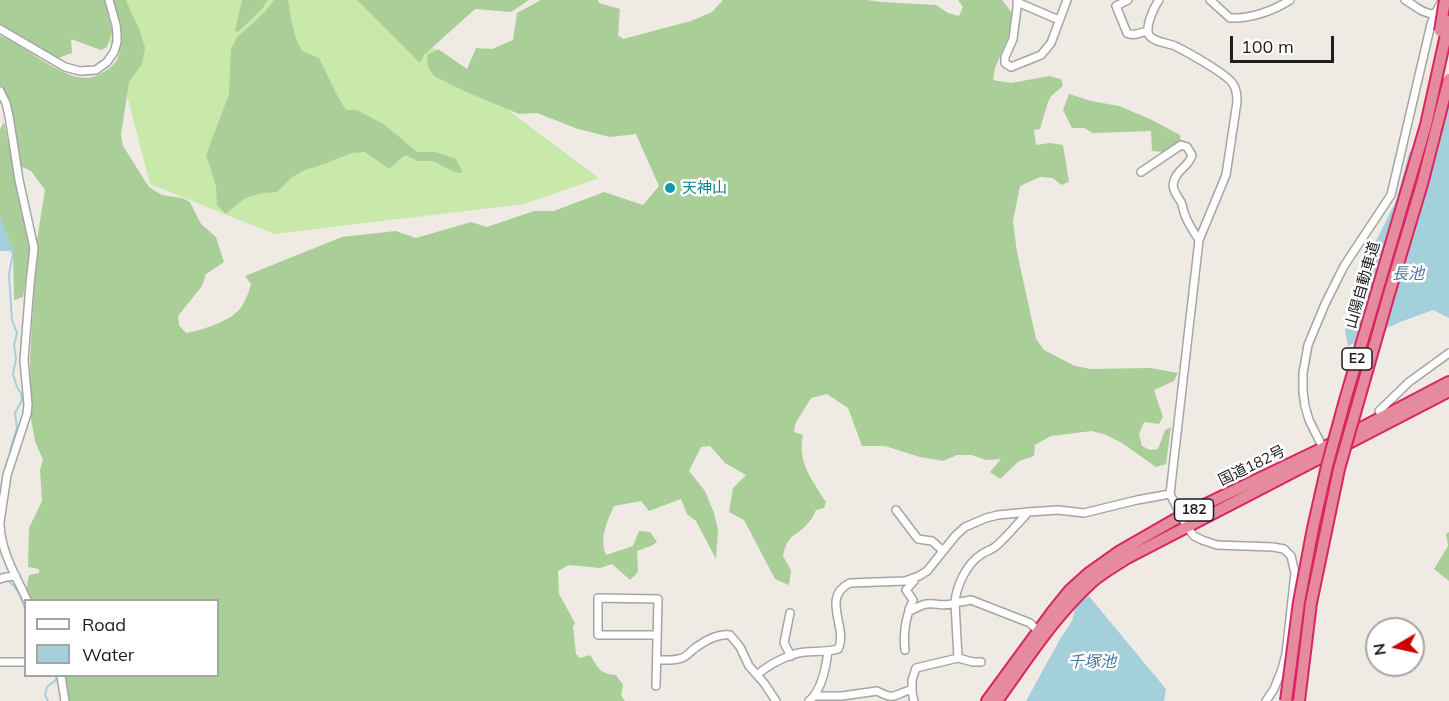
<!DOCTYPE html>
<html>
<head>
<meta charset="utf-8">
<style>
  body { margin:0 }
  #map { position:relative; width:1449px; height:701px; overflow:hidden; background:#efebe4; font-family:Mulish,sans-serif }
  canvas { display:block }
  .legend { position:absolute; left:24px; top:599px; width:195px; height:78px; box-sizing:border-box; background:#fff; border:2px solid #a5a5a5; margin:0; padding:8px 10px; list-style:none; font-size:18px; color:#1e1e1e }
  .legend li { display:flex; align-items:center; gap:12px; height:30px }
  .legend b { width:30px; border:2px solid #a5a5a5 }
  .north { position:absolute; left:1365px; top:617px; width:60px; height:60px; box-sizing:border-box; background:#fff; border:2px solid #a5a5a5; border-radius:50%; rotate:261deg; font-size:16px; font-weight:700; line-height:24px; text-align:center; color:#1e1e1e }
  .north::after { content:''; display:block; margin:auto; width:21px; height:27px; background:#cb0102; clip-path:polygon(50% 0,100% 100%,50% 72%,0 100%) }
  .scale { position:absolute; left:1230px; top:36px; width:104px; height:27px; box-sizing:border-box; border:3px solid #1e1e1e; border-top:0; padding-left:8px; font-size:18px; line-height:21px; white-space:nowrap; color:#1e1e1e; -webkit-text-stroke:4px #fff; paint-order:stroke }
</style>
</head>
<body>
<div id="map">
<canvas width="1449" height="701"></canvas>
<ul class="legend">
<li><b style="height:8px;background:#fff"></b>Road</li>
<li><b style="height:16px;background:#a4d0dc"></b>Water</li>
</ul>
<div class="north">N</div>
<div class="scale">100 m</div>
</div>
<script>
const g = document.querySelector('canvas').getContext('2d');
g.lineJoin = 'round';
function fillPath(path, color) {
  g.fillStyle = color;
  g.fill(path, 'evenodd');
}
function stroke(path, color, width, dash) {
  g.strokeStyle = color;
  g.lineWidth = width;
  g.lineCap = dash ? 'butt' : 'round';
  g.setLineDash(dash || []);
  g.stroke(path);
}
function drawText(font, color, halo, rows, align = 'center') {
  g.font = font + ' Mulish,"Noto Sans JP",sans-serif';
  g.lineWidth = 5;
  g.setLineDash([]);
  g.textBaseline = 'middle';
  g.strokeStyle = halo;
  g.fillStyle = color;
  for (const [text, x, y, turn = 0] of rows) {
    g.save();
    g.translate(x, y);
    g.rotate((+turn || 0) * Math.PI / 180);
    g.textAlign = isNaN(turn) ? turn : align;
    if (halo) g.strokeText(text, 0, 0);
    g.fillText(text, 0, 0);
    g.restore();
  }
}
fillPath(new Path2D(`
  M70 0H375L521 120 599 178 524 204 274 234 150 184 115 49Z`), '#c9e9aa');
fillPath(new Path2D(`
  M0 0H104L112 31 107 47 101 50 71 39 72 53 58 58 5 27 0 26Z
  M111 0H126L131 12 139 28 145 48 142 64 129 82 121 135 123 146 149 187 162 195 182 198 190 202 201 224 216 237 224 262 206 274 202 286 178 316 179 325 186 333C202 330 233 321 242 306 246 300 249 291 251 284L245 276 342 237 396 231 416 238 471 222 487 227 534 211H554L604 192 643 205 659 186 636 134 610 137 578 129 537 113 519 114 464 91 434 76 428 67 427 55 438 49 467 69 476 48 492 49 513 40 517 13 541 0H598L599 3 620 9 618 35 623 39 691 21 712 12 723 0H867L881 2 936 5 948 13 959 16 963 7 958 0H1002L1012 13 1008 38 995 68 993 80 1011 83 1049 76 1061 79 1063 86 1051 96 1048 102 1040 129 1034 130 1036 145 1050 143 1063 145 1069 182 1061 185 1053 178 1040 177 1020 186 1013 221 1017 252 1036 339 1044 350 1075 366 1091 369 1150 368 1178 373 1174 381 1154 390 1163 417 1159 424 1144 422 1139 434 1142 446 1150 450 1158 449 1165 430 1171 427 1166 464 1156 467 1122 443 1106 435 1092 431 1051 436 1035 445 1034 456 1019 461 1000 479 990 472 1001 459 986 460 972 455H957L943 461 920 457 885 446H862L848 408 827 394 811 398 795 424 794 432 803 435C797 462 812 480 826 502L824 508 816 510C814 514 812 519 809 522 796 538 788 532 783 556L791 570 789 585 775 579 744 520 729 512 733 488 746 475 725 463 710 446 701 447 689 471 705 491 714 513 718 530 716 559 696 521 687 514 681 499 649 511 641 501 614 506C607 522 599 538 606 555L633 546 639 531 650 532 657 542 651 546 637 551 638 572 630 580 612 564 600 568 569 565 558 571 559 594 575 623 573 627 576 654 580 658 590 655C598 668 600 674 616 675L623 685 621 695 625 701H68L63 676H218V600H30L26 591 29 575 39 573V569L28 567 29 528 42 501 40 470 43 460 35 441 31 419 30 360 37 240 45 190 31 171 20 166 4 92 0 86V36C25 45 66 84 92 77 97 76 104 72 108 69 131 55 118 20 111 0Z
  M242 0H268L262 9 238 32 235 31Z
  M274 0H288C291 19 293 35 302 51L319 58 338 97 346 110H357L385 125 417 152H435L456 159 463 173 454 172 433 161H418L405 155 389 169 365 152 352 153 324 164 305 170 292 177 277 192C251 193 245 197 226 214L217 205 216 186 206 155 229 94 231 49 237 37 265 12Z
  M357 0H529L511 12 475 9 424 55 420 63Z
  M1069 94 1091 101 1119 106 1150 119 1180 135 1181 143 1164 152 1152 151 1151 131 1093 133 1084 128H1072L1063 110Z
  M4 122 30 251 23 297 14 300 13 251 0 218V129Z
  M1449 532V581L1434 569 1448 546 1446 534Z`), '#a9ce98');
fillPath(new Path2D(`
  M1449 105V318L1433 310 1400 322 1348 346 1345 330 1363 285 1376 241 1396 201 1409 153Z
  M0 218 2 221 13 251H0Z
  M1088 595 1166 689 1164 701H1026L1060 639 1072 621 1075 608Z`), '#a4d0dc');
stroke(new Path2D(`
  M10 249 13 254 9 274 12 320 17 333 14 345 16 359 13 374 17 387 21 393 22 400 15 413 17 428 10 451
  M0 574 13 585 19 593 26 611
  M48 701 45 695 47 687 56 680V676`), '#a4d0dc', 2);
const minor = new Path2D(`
  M1018 0 1013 39 1005 57V63L1011 67 1041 55 1051 43 1067 0
  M1128 0 1116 6 1127 33C1133 37 1142 32 1148 31
  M1159 0C1154 7 1145 26 1149 35 1153 42 1168 43 1175 46 1187 52 1227 74 1233 84 1237 90 1237 96 1237 102L1226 175 1199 240 1170 494 1187 527 1194 536 1202 540 1217 545 1273 547 1284 549 1291 556 1295 573 1286 654 1282 669 1274 689 1266 701
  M1210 0 1230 18C1250 19 1273 11 1290 0
  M1405 0C1415 5 1422 14 1435 14L1442 1
  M1017 2 1059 20
  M0 29 65 67 80 71 96 70 107 62 114 52 117 42V34L116 25 109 0
  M0 91 6 103 9 116 19 180 34 248 30 284 24 360 28 405 27 414 7 475 0 522
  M1141 172 1181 145 1187 147 1192 155C1189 167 1177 169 1174 181 1171 189 1177 195 1181 202 1183 206 1183 211 1185 215 1188 224 1194 232 1199 240
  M1383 419 1379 411 1409 382 1449 353
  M1324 450 1309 420 1305 406 1303 392V373L1308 345 1325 304 1344 266 1391 195 1431 24 1435 14
  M896 510 918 539 932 541 943 551
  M0 525C1 552 16 576 27 600
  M0 579 6 577 16 576
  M909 609 912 610C916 608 921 605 926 604 938 602 942 608 955 603 956 586 967 563 982 554 986 551 991 550 995 547 1006 538 1015 526 1025 516L1028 512
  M790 613 784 643 791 656
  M905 650C903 631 906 617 913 600L906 590 914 581 913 578
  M958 658 955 603 971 600 1030 623 1038 631
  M657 660C665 660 674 661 682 658 688 656 692 649 698 646 706 640 720 633 730 635L740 647 749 666 764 683 776 701
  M0 662H26
  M757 675C768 665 790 653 805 652 816 651 827 652 838 649 849 629 820 597 850 583L905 581 919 576 927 571 956 535 965 527 986 518 998 515 1028 512 1058 510 1084 513 1137 500 1170 494
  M61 676 65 701
  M656 686 658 599 598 598V635H657
  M912 692V680L916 668 958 658 973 662H981
  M815 696H842L877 691C896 701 892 695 910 690L912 692 914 701
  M809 701C822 690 826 668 828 651`);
const highway = new Path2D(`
  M987 701 1053 611 1070 590 1089 573 1120 551 1181 516 1323 448 1449 382
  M997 701C1026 661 1055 615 1092 582 1102 573 1115 566 1127 558L1449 391`);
stroke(minor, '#a5a5a5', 10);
stroke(highway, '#d92564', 14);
stroke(minor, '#fff', 7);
stroke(highway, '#e68b9d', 10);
const highwayBridge = new Path2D(`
  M1440 31 1445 0
  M1286 701 1299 602 1313 528 1327 466 1345 400 1426 125 1449 21
  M1299 701 1311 603 1339 469 1389 294 1422 184 1449 79`);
stroke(highwayBridge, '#d92564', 14, []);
stroke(highwayBridge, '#e68b9d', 10);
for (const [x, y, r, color] of [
  [670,188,6,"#0f9aa8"]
]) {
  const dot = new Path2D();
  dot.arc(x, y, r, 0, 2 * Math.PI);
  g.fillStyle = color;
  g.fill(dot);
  stroke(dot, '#fff', 2);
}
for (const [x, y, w] of [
  [1357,359,30],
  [1194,510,39]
]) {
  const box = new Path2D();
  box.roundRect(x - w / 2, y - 11, w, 22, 4.5);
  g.fillStyle = '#fff';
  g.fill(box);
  stroke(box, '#1e1e1e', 1.5);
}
drawText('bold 14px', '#1e1e1e', null, [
  ["E2",1357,359],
  ["182",1194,510]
]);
drawText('15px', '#0d838f', '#fff', [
  ["天神山",682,188]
], 'left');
drawText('15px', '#1e1e1e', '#fff', [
  ["山陽自動車道",1363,285,-74],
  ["国道182号",1252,466,-26]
]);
drawText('italic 16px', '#4777a5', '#fff', [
  ["長池",1408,274],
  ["千塚池",1092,662]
]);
</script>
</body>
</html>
